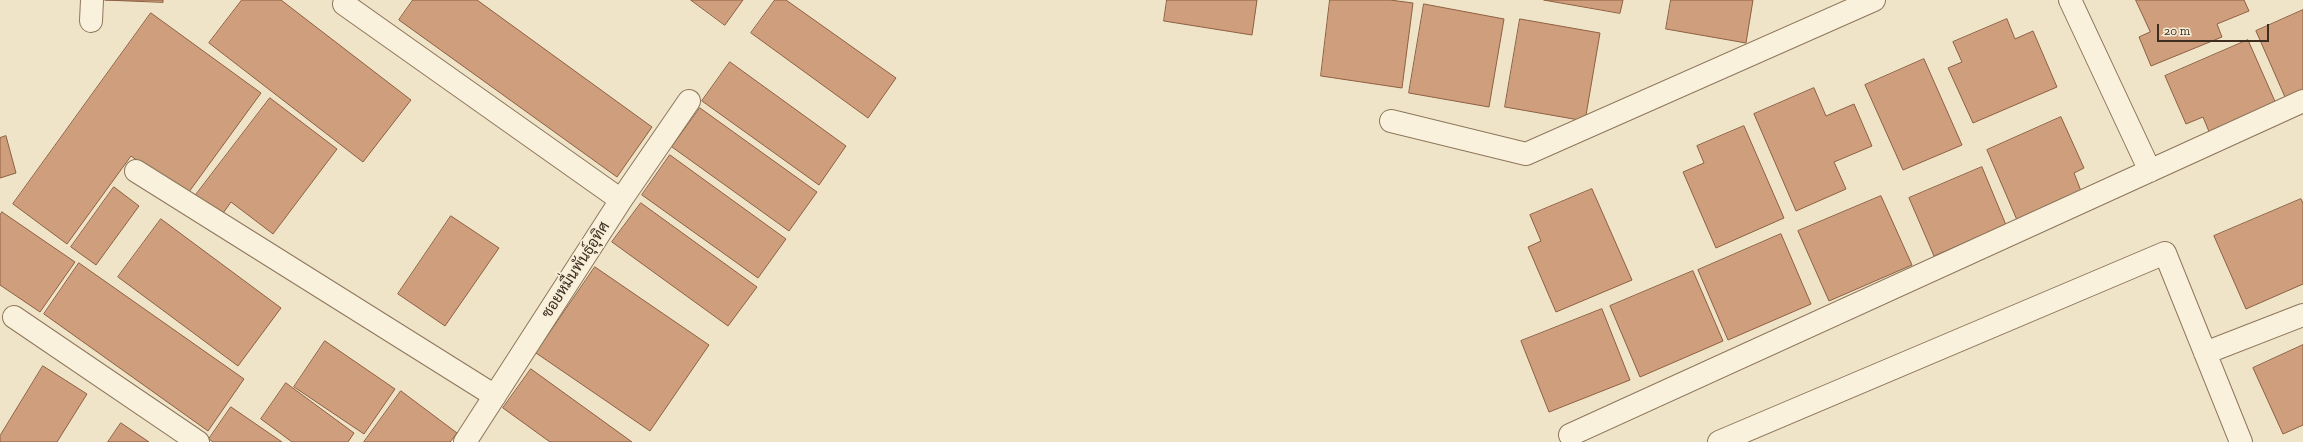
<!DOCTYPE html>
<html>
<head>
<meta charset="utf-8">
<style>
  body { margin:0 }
  #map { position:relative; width:2303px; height:442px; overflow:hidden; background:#f0e4c8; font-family:"Zilla Slab",serif }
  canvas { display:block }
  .scale { position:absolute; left:2157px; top:24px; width:112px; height:18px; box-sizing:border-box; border:2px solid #3d2e20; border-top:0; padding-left:5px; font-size:12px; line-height:14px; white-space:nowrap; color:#3d2e20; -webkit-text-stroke:3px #f7eed8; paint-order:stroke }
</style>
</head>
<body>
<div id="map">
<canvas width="2303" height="442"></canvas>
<div class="scale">20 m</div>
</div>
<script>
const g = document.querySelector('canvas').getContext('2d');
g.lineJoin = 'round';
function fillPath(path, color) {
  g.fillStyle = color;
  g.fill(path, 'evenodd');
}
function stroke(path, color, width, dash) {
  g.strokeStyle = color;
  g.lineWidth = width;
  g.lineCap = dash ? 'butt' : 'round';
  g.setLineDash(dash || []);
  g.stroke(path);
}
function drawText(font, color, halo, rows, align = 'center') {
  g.font = font + ' "Zilla Slab",Sarabun,serif';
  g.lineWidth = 3.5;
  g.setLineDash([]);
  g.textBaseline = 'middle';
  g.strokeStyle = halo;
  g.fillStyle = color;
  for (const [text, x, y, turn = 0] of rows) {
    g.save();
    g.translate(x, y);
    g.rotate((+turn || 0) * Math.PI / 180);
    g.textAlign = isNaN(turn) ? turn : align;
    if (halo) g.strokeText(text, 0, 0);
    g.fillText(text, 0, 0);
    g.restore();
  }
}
const building = new Path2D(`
  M105 0H163V2Z
  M242 0H281L411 100 363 162 209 43Z
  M413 0H477L652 127 617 177 399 20Z
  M691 0H743L725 25Z
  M775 0H786L896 78 868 118 751 33Z
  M1167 0H1257L1252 35 1164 21Z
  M1330 0H1390L1413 3 1402 88 1321 76Z
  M1544 0H1623L1620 13Z
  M1671 0H1753L1746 43 1666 29Z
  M2136 0H2244L2249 11 2217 24 2222 37 2151 66 2139 37 2150 32Z
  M1424 4 1504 19 1489 107 1409 93Z
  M2303 10V90L2285 97 2256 31Z
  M151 13 261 93 186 196 131 156 67 244 13 204Z
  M1520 19 1600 33 1585 121 1505 107Z
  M2007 19 2015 39 2033 31 2057 87 1973 123 1948 68 1962 62 1953 42Z
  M2248 40 2277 106 2210 134 2203 117 2186 124 2165 76Z
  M1924 59 1962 145 1903 170 1865 85Z
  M730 62 846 146 819 185 702 101Z
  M1814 88 1826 116 1854 104 1872 146 1834 162 1846 189 1796 211 1754 114Z
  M270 98 337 149 273 234 231 202 221 216 195 196Z
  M700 108 817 192 789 231 672 147Z
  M2061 117 2084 168 2074 173 2081 191 2017 220 1987 150Z
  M1744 126 1784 218 1716 248 1683 172 1704 163 1697 146Z
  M6 136 16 173 0 178V138Z
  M670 155 786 239 758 278 642 195Z
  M1982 167 2006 225 1934 256 1909 198Z
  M114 187 139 206 96 265 71 247Z
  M1592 189 1632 280 1556 312 1528 247 1541 241 1530 215Z
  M1881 196 1912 265 1829 301 1798 231Z
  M2301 199 2303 203V284L2246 309 2214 236Z
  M641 203 757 287 728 326 612 242Z
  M2 212 75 262 40 312 0 285V216Z
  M451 216 499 248 445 326 398 294Z
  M161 219 281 308 238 366 118 277Z
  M1781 234 1811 304 1728 340 1698 270Z
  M79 263 244 379 208 431 44 314Z
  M595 267 709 345 650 431 536 353Z
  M1693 271 1723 341 1640 377 1610 306Z
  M1602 309 1630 380 1549 412 1521 341Z
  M325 341 395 389 364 434 294 387Z
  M2303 345V425L2283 434 2253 368Z
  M43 366 87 394 57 442H0V436Z
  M531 369 632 442H550L503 408Z
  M286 383 354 433 348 442H292L261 419Z
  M401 391 457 433 450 442H364Z
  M231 407 282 442H213L209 439Z
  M121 423 149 442H108Z`);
fillPath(building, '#cf9f7d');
stroke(building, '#8d5f41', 1);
const minor = new Path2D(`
  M2070 0 2150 171
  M344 4 621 200
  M91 21 92 0
  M1391 121 1526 154 1874 0
  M136 171 495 396
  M14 317 198 442
  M2205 353 2303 315
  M1570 435 2303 101
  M465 442 621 200 689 101
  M1719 442 2165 253 2241 442`);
stroke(minor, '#8d765c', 24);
stroke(minor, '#faf1dc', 22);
drawText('15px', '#3d2e20', '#f7eed8', [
  ["ซอยหมื่นพันธุ์อุทิศ",576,270,-57]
]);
</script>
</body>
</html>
